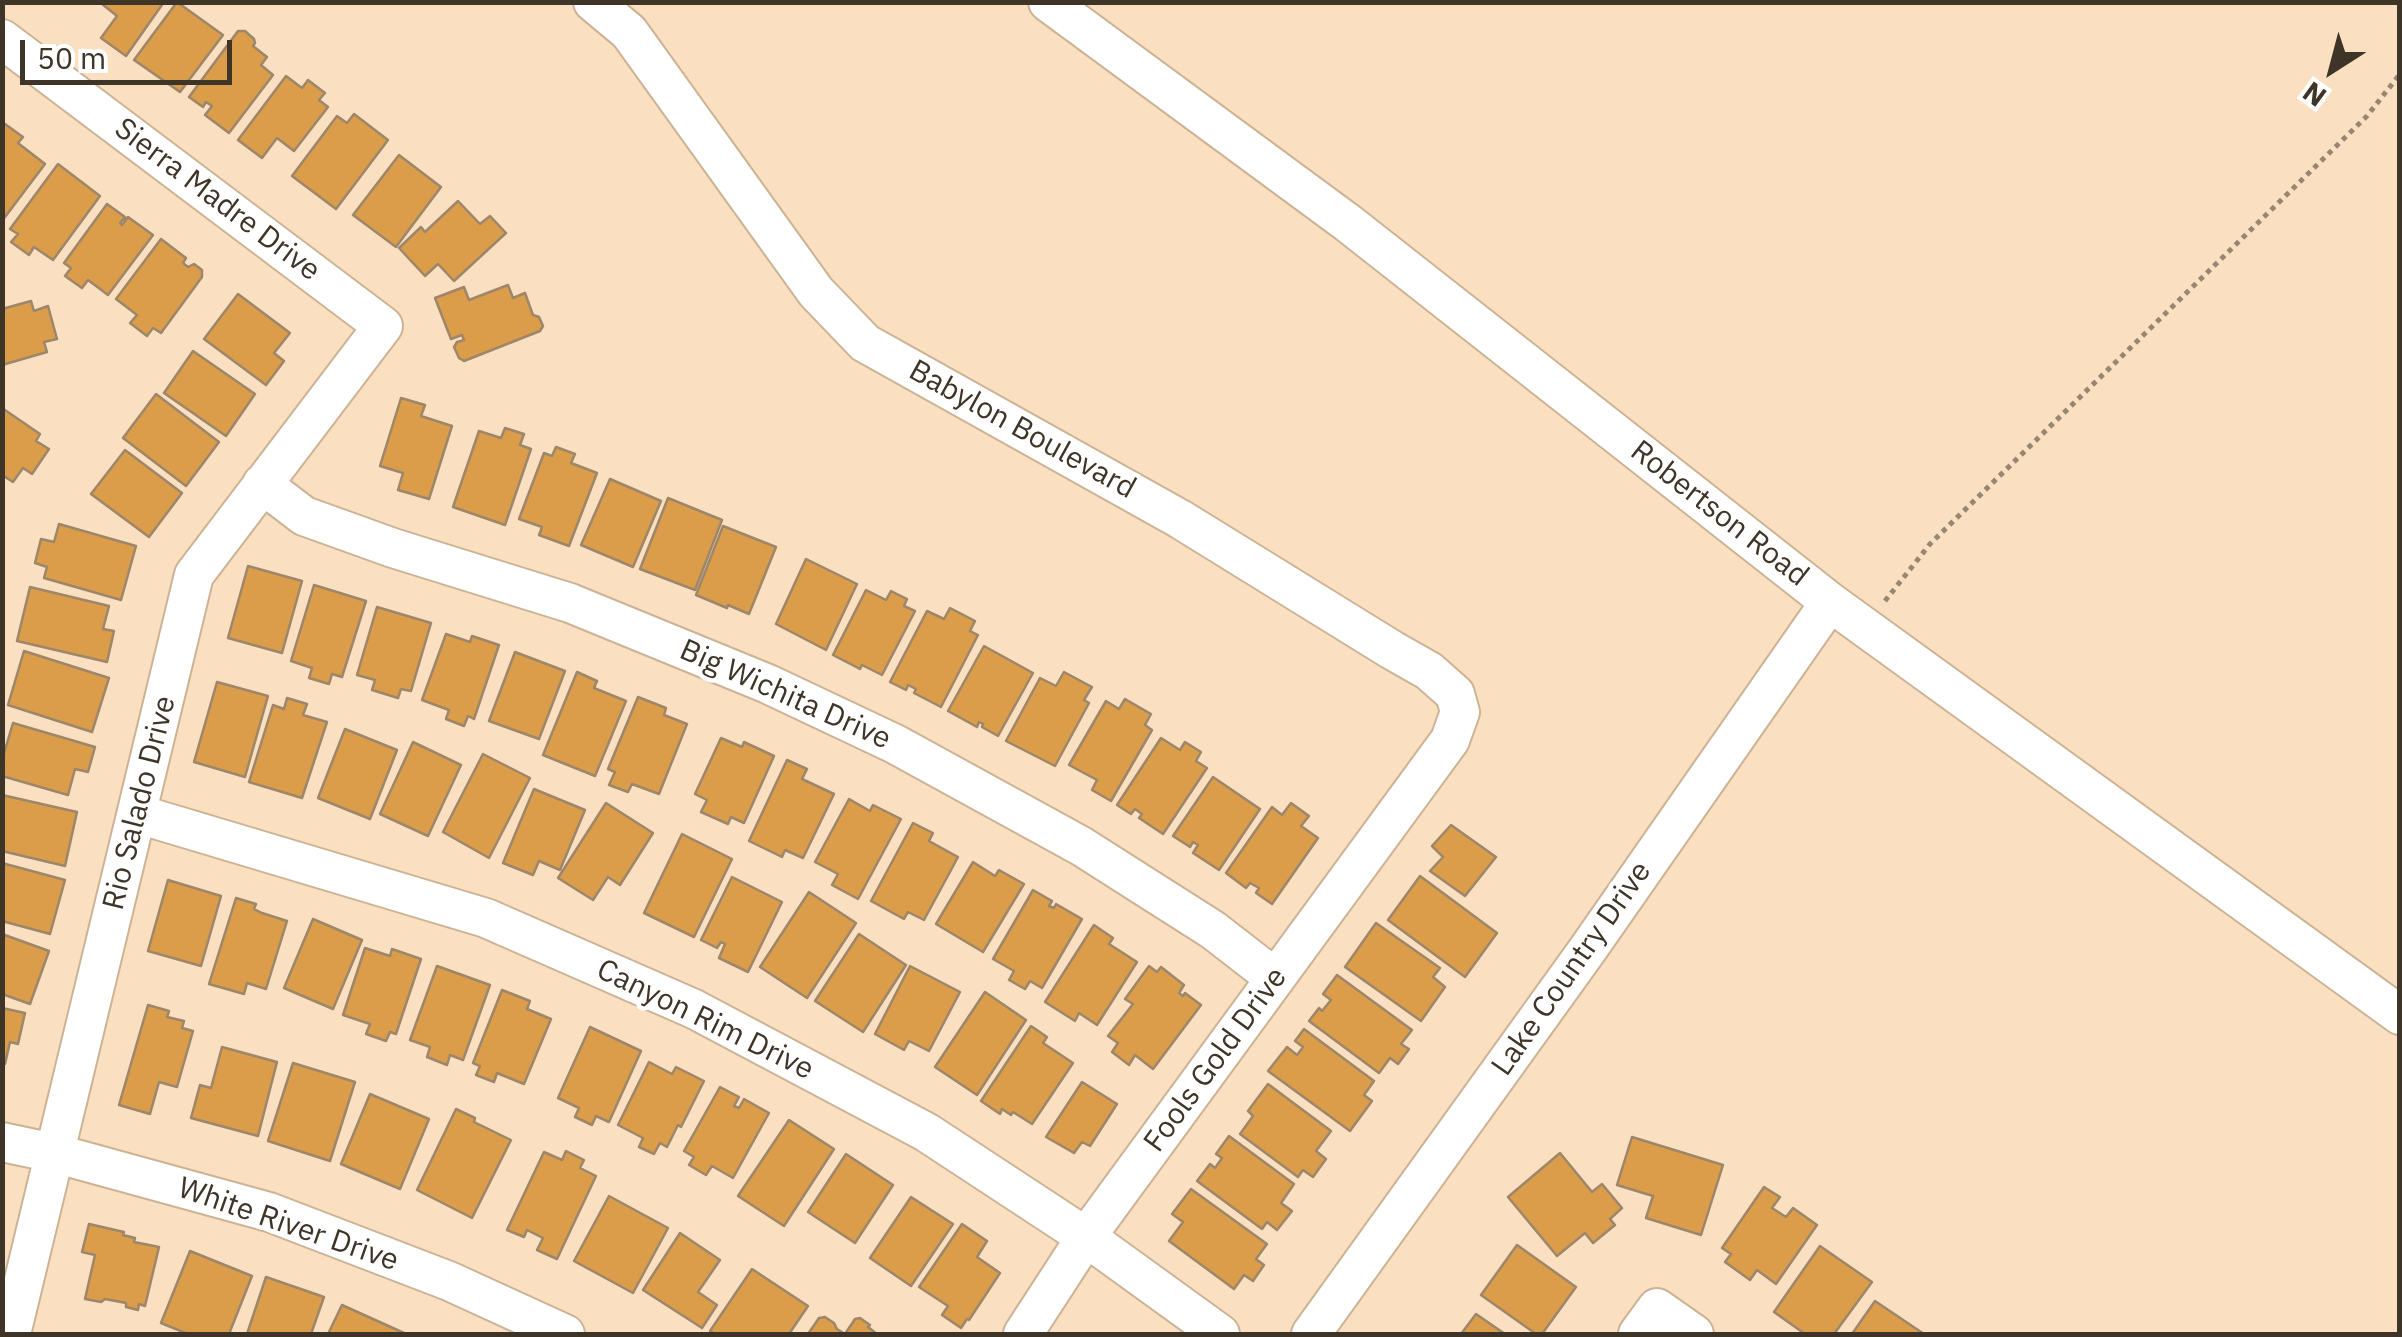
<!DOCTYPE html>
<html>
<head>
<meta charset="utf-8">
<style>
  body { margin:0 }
  #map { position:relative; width:2402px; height:1337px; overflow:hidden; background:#fae0c1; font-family:"IBM Plex Sans",sans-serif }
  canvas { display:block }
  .frame { position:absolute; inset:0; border:5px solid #3e3428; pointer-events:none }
  .north { position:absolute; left:2282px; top:20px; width:100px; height:100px; -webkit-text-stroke:8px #fff; paint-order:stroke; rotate:216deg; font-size:28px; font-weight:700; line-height:40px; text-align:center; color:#3e3428 }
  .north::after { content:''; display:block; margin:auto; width:35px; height:45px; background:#3e3428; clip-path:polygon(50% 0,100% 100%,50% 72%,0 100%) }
  .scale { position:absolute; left:20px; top:40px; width:212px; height:45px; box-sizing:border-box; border:5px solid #3e3428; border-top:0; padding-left:12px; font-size:30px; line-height:35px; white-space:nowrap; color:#3e3428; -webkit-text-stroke:8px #fff; paint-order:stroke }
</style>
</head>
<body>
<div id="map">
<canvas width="2402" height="1337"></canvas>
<div class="frame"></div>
<div class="north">N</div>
<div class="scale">50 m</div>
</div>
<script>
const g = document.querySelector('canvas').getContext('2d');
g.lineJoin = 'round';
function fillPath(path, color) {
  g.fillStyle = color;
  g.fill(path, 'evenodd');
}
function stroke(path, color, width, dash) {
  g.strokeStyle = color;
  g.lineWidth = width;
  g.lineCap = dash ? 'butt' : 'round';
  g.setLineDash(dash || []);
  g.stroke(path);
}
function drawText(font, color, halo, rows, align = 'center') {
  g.font = font + ' "IBM Plex Sans",sans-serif';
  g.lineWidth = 9;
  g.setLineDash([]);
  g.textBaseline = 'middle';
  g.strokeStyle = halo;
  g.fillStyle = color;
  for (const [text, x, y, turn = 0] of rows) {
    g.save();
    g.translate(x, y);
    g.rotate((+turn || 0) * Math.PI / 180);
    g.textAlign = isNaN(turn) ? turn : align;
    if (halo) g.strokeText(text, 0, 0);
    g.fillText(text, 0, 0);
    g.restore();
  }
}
const building = new Path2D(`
  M103 2H164L126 56 101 38 117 16 102 4Z
  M177 2 223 35 180 92 134 60Z
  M238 31H245L254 39 255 43 253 46 267 57 261 65 273 75 229 133 205 115 212 106 206 102 203 107 189 97Z
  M286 76 302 88 308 80 325 93 319 100 328 107 294 151 277 138 262 158 238 140Z
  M354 114 388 140 336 209 292 176 337 116 347 123Z
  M5 124 23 137 18 143 45 164 2 221V127Z
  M399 155 441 187 396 247 353 215Z
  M58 164 100 196 53 260 34 247 29 255 11 242 18 234 10 229Z
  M458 201 480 224 490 216 506 233 454 281 438 264 425 276 399 248 421 227 425 232Z
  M107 204 125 217 120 223 122 225 128 217 153 235 108 295 88 280 82 288 65 276 71 268 64 263Z
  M161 239 186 258 183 263 188 267 194 264 202 270V277L161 333 153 328 147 336 130 323 137 315 116 299Z
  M508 285 513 298 525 293 533 315 539 317 543 326 540 331 464 361 459 358 454 347 457 342 464 340 462 335 451 339 435 298 464 287 469 300Z
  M238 294 290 333 274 353 284 361 266 385 204 339Z
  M31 301 34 311 48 306 57 339 44 342 47 352 2 365V309Z
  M193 351 255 394 226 436 164 393Z
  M156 394 219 442 186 486 123 438Z
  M401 398 425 405 421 416 452 426 429 499 398 490 403 473 380 466Z
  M2 408 40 434 36 441 49 449 32 474 23 468 13 482 2 475Z
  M505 428 524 434 520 445 531 449 505 525 453 507 479 431 501 438Z
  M556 447 575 454 571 463 597 473 569 546 539 535 542 527 519 519 544 453 552 456Z
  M125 450 182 493 149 537 91 494Z
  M610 479 661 501 633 567 581 545Z
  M668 498 722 520 695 590 640 569Z
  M59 524 136 546 121 600 44 578 47 567 35 563 41 539 54 542Z
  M723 526 776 547 749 614 728 605 727 608 696 595Z
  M806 559 857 584 826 650 776 624Z
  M248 566 302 581 282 653 228 638Z
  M314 585 366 601 342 677 332 674 329 684 309 678 312 668 291 661Z
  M30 587 109 606 103 629 114 631 107 662 17 641Z
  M866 590 886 600 891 591 907 599 904 606 915 611 882 675 862 665 860 669 833 655Z
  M377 607 431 623 411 691 401 689 398 698 372 690 375 680 357 675Z
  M950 608 975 621 970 631 978 635 941 707 914 693 916 689 908 685 906 690 890 682 927 611 944 619Z
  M446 634 470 642 472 636 499 645 474 719 468 716 464 726 446 719 449 710 422 700Z
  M984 646 1033 673 998 736 982 727 983 724 979 722 977 727 948 711Z
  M24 651 109 678 92 732 8 705Z
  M515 652 565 671 539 739 489 721Z
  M577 672 597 681 594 688 626 701 595 776 543 755Z
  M1064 672 1092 687 1084 700 1089 703 1055 766 1006 741 1040 678 1056 686Z
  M217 682 268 696 245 777 194 762Z
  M638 697 666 708 664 715 687 724 659 794 632 784 628 792 609 785 615 772 608 769Z
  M287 698 307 704 303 715 327 722 302 798 249 782 273 705 284 709Z
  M1125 699 1151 714 1145 725 1152 730 1111 801 1092 790 1097 780 1069 765 1106 701 1119 709Z
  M13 723 95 747 88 772 75 769 68 795 2 776V760Z
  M345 729 397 750 370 819 318 798Z
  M721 738 742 747 744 742 774 756 744 823 731 817 728 824 701 812 707 800 695 794Z
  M1161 738 1180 750 1185 742 1201 752 1196 761 1207 768 1163 834 1139 818 1142 814 1135 809 1131 814 1117 805Z
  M413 742 461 765 428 836 380 814Z
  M483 754 530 778 489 858 443 832Z
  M787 760 807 769 802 779 834 794 803 858 785 850 782 857 749 841Z
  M1213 777 1260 809 1219 870 1193 853 1198 845 1193 842 1190 847 1173 836Z
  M534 789 585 810 560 870 539 861 533 875 503 863Z
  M2 795 77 812 65 866 2 851Z
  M849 799 870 811 873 805 901 819 858 899 832 885 838 874 815 862Z
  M606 803 653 833 620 885 608 877 593 900 558 878Z
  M1291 803 1309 816 1301 826 1318 838 1272 904 1256 893 1259 888 1250 883 1246 888 1226 873 1272 807 1282 815Z
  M913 823 933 833 929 841 958 857 924 920 908 912 904 919 871 901Z
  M1451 825 1496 857 1465 896 1430 871 1443 857 1432 846Z
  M682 834 732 859 694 937 644 913Z
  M973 862 995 876 999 870 1024 884 983 952 936 924Z
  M2 863 65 880 50 934 2 921Z
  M1420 876 1497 933 1465 977 1388 920Z
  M732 877 782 902 748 972 719 958 725 944 721 942 717 948 701 940Z
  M168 880 221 896 201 966 148 951Z
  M1033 890 1052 901 1049 906 1054 908 1056 904 1082 919 1042 988 1030 981 1025 989 1009 980 1014 971 993 959Z
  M809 892 856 923 807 998 760 967Z
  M236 898 256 904 254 909 262 913 287 921 266 989 247 983 244 994 209 984Z
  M313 919 362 940 333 1009 284 988Z
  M1376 923 1440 968 1433 977 1445 987 1421 1021 1345 967Z
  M1094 925 1113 938 1109 944 1137 962 1097 1025 1079 1013 1075 1021 1045 1002Z
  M2 934 49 951 30 1004 2 994Z
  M859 934 906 965 863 1032 815 1001Z
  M365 948 390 956 392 949 421 959 396 1034 390 1032 386 1041 366 1034 370 1024 343 1015Z
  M437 966 490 985 463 1060 450 1055 447 1065 427 1057 430 1047 410 1040Z
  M910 966 960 992 929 1051 909 1041 904 1050 875 1034Z
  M1149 966 1157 972 1161 967 1184 985 1179 993 1183 996 1185 993 1201 1005 1153 1069 1135 1055 1129 1065 1112 1052 1118 1043 1108 1036 1133 1004 1125 999Z
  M1337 975 1412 1030 1401 1044 1409 1049 1398 1064 1390 1058 1379 1073 1309 1021 1319 1008 1322 1011 1331 1000 1323 994Z
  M502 990 530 1001 527 1009 551 1019 524 1084 497 1073 494 1082 476 1075 480 1066 473 1063Z
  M985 992 1026 1020 977 1095 935 1067Z
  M148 1005 169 1011 167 1017 184 1021 182 1028 193 1031 177 1087 159 1082 150 1114 119 1105Z
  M2 1008 25 1013 18 1044 10 1042 5 1064H2Z
  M1031 1026 1047 1037 1043 1043 1073 1063 1032 1124 1013 1112 1011 1115 1002 1109 1000 1114 981 1101Z
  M590 1027 641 1051 609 1122 596 1116 592 1125 575 1117 579 1108 558 1098Z
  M1304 1029 1374 1081 1364 1095 1372 1101 1350 1131 1268 1071 1287 1047 1297 1055 1303 1047 1295 1041Z
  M222 1047 277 1062 258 1136 191 1118 200 1085 211 1088Z
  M649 1062 672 1074 676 1067 704 1081 681 1127 678 1125 667 1147 660 1143 654 1154 639 1147 643 1138 618 1125Z
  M293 1063 355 1082 330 1161 268 1141Z
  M1082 1082 1117 1104 1090 1146 1082 1142 1074 1153 1046 1137Z
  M1268 1084 1331 1131 1316 1151 1326 1159 1313 1177 1303 1170 1298 1177 1240 1134 1253 1116 1248 1111Z
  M720 1087 739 1097 734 1106 739 1108 744 1099 769 1113 733 1178 712 1166 706 1175 689 1165 694 1157 684 1151Z
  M370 1094 429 1119 400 1189 341 1164Z
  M456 1109 475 1118 474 1122 511 1140 472 1218 417 1190Z
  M789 1120 834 1149 784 1226 738 1196Z
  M1229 1136 1294 1184 1281 1203 1292 1211 1277 1230 1267 1222 1262 1229 1197 1181 1210 1164 1215 1168 1222 1158 1216 1154Z
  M1632 1137 1723 1165 1701 1235 1646 1218 1653 1196 1617 1185Z
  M566 1151 584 1160 580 1168 596 1176 557 1259 537 1250 543 1238 527 1230 524 1237 507 1230 544 1152 562 1160Z
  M1560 1153 1592 1192 1602 1184 1622 1208 1610 1219 1615 1225 1593 1243 1585 1233 1557 1256 1508 1197Z
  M846 1154 893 1185 855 1243 808 1212Z
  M1764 1187 1780 1197 1772 1208 1786 1217 1793 1208 1817 1225 1776 1284 1757 1270 1750 1280 1725 1262 1731 1254 1722 1248Z
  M1191 1189 1267 1244 1256 1259 1264 1265 1253 1281 1244 1275 1234 1289 1169 1241 1183 1222 1172 1214Z
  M609 1196 668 1228 633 1293 574 1261Z
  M911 1197 953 1224 911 1286 870 1258Z
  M89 1224 124 1232 123 1235 135 1238 134 1242 159 1247 145 1306 139 1304 138 1310 126 1307V1303L105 1299 101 1302 85 1299 95 1255 82 1252Z
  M962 1224 987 1241 977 1257 1000 1273 969 1320 967 1319 961 1328 942 1315 948 1306 919 1287Z
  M680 1233 720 1260 698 1292 717 1305 702 1328 643 1290Z
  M1517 1245 1576 1287 1542 1334H1536L1481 1295Z
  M1820 1246 1872 1282 1834 1334H1805L1774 1312Z
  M190 1251 252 1276 229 1334H188L161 1323Z
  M752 1269 808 1306 789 1334H715L710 1331Z
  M266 1277 324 1297 311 1334H247Z
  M1875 1301 1924 1334H1852Z
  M342 1305 404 1333V1334H328Z
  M1476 1314 1505 1334H1461Z
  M825 1317 834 1323 837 1329 845 1334H808L819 1318Z
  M860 1318 870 1325 868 1327 877 1334H845L855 1319Z`);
fillPath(building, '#db9d49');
stroke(building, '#9d866a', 2.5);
const minor = new Path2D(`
  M593 2 629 32 816 292 865 343 1180 519 1392 650 1429 671 1455 694 1460 712 1450 740 1086 1237 1023 1334
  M1048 2 1348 223 1830 602 2400 1015
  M2 39 383 326 194 575 11 1334
  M262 484 304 516 393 548 570 603 768 684 895 744 1081 846 1213 930 1275 978
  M138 814 486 918 694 1009 926 1132 1086 1237 1220 1334
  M2 1142 54 1153 269 1212 449 1281 565 1334
  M1311 1334 1588 949 1830 602
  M1638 1334 1657 1308 1694 1334`);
stroke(minor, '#ccb396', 42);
stroke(new Path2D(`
  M1885 601 1930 544 2367 116 2400 74`), '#978671', 5, [5, 5]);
stroke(minor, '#fff', 38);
drawText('30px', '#3e3428', '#fff', [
  ["Sierra Madre Drive",217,200,37],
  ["Babylon Boulevard",1022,430,29],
  ["Robertson Road",1719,514,38],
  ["Big Wichita Drive",785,695,24],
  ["Rio Salado Drive",140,803,-76],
  ["Lake Country Drive",1572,969,-55],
  ["Canyon Rim Drive",705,1020,26],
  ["Fools Gold Drive",1216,1060,-54],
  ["White River Drive",288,1225,19]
]);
</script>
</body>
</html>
